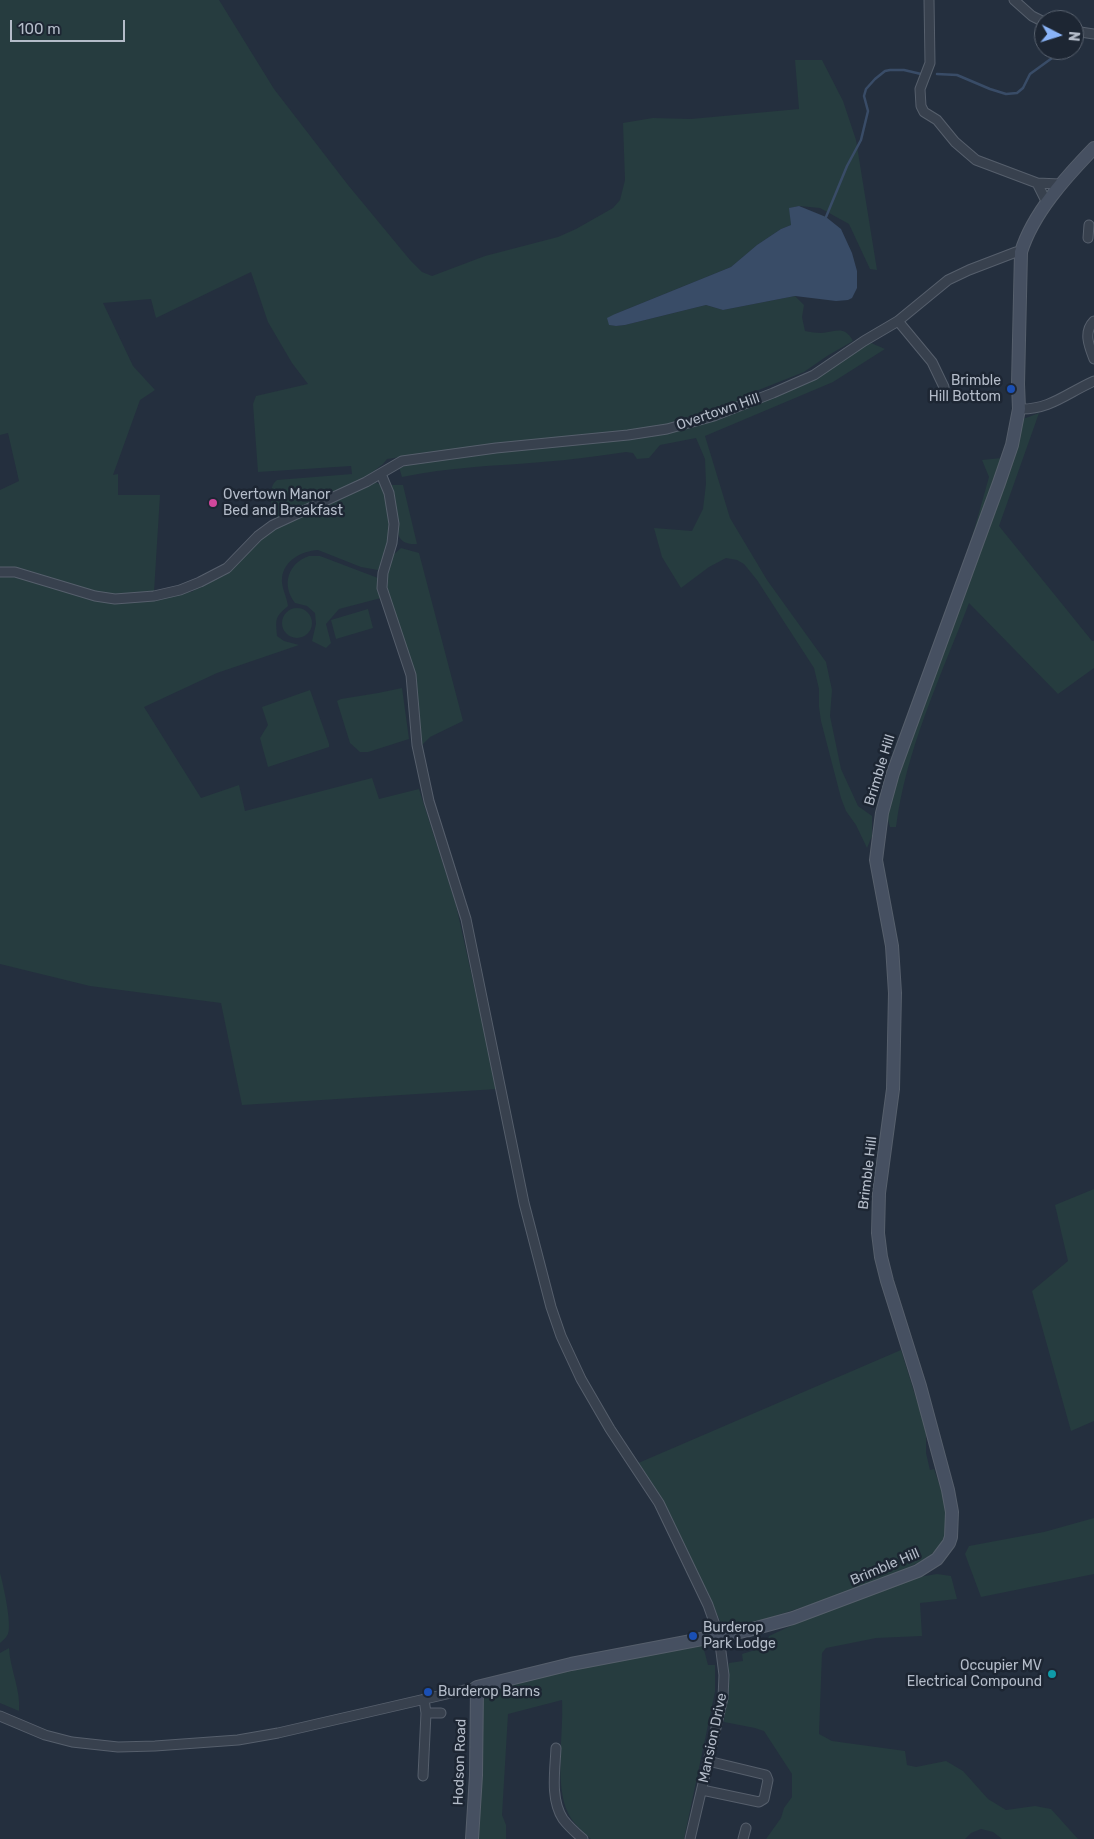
<!DOCTYPE html>
<html>
<head>
<meta charset="utf-8">
<style>
  body { margin:0 }
  #map { position:relative; width:1094px; height:1839px; overflow:hidden; background:#242f3e; font-family:Rubik,sans-serif }
  canvas { display:block }
  .north { position:absolute; left:1034px; top:10px; width:50px; height:50px; box-sizing:border-box; background:#1d2633; border:1px solid #59626f; border-radius:50%; rotate:95deg; font-size:14px; font-weight:700; line-height:20px; text-align:center; color:#b4bcc9 }
  .north::after { content:''; display:block; margin:auto; width:18px; height:22px; background:#8ab4f8; clip-path:polygon(50% 0,100% 100%,50% 72%,0 100%) }
  .scale { position:absolute; left:10px; top:20px; width:115px; height:22px; box-sizing:border-box; border:2px solid #b4bcc9; border-top:0; padding-left:6px; font-size:15px; line-height:18px; white-space:nowrap; color:#b4bcc9; -webkit-text-stroke:4px #1d2633; paint-order:stroke }
</style>
</head>
<body>
<div id="map">
<canvas width="1094" height="1839"></canvas>
<div class="north">N</div>
<div class="scale">100 m</div>
</div>
<script>
const g = document.querySelector('canvas').getContext('2d');
g.lineJoin = 'round';
function fillPath(path, color) {
  g.fillStyle = color;
  g.fill(path, 'evenodd');
}
function stroke(path, color, width, dash) {
  g.strokeStyle = color;
  g.lineWidth = width;
  g.lineCap = dash ? 'butt' : 'round';
  g.setLineDash(dash || []);
  g.stroke(path);
}
function drawText(font, color, halo, rows, align = 'center') {
  g.font = font + ' Rubik,sans-serif';
  g.lineWidth = 5;
  g.setLineDash([]);
  g.textBaseline = 'middle';
  g.strokeStyle = halo;
  g.fillStyle = color;
  for (const [text, x, y, turn = 0] of rows) {
    g.save();
    g.translate(x, y);
    g.rotate((+turn || 0) * Math.PI / 180);
    g.textAlign = isNaN(turn) ? turn : align;
    if (halo) g.strokeText(text, 0, 0);
    g.fillText(text, 0, 0);
    g.restore();
  }
}
fillPath(new Path2D(`
  M0 0H219L274 89 348 185 410 260 422 272 432 276 485 256 558 237 576 229 613 208 620 200 625 180 623 123 653 118 691 119 799 109 795 60H822L843 101 856 140 877 270 870 269 849 224 820 208 799 206 790 208 791 225 781 229 757 245 731 267 615 314 609 325 616 326 625 325 706 305 723 310 795 296 804 305 802 317 805 331C810 332 816 333 822 333 836 332 844 325 853 341L827 356 804 372 741 397 801 384 871 343 885 349 833 382 705 436 730 518 767 580 826 662 832 690 830 716 841 769 858 806 872 816V836L867 848 856 825 846 811 841 798 821 721 819 707V689L814 668 757 580 744 564 737 560 726 558 709 567 681 588 662 557 654 528 692 531 703 509 706 484 705 459 696 438 660 445 649 458 637 459 633 453 626 452C598 456 570 460 542 462 495 466 449 467 402 477L399 467 414 455 387 459 383 464 366 477 381 485H403L417 544C396 545 398 533 396 516L390 542 378 570 361 567 318 550C302 551 284 560 282 578 281 587 287 597 288 606 274 618 276 619 277 636L284 641 299 645 217 673 144 707 201 798 239 785 245 811 372 778 379 799 419 789 456 905 497 1089 242 1105 221 1003 90 986 0 964V577L6 576 0 570V490L19 481 8 433 0 435ZM251 272 268 322 292 363 308 384 256 396 253 404 258 472 351 466 352 474 277 480C264 490 275 514 278 527L263 537 225 574 197 587 192 592H154L160 495H118V474L113 475 140 400 155 390 133 366 103 303 151 299 156 318Z
  M1039 413 999 526 1092 641H1094V668L1058 694 969 603C941 676 906 749 896 827H890L887 816 906 751 965 588 964 560 973 534 989 477 982 460 1002 458 1023 419Z
  M401 548 419 553 463 721 430 737 420 747 416 707 387 596 386 574 393 555Z
  M309 556H320L378 578 381 598 339 609 326 624 331 643 326 648 312 641 316 624 315 613 307 606 295 603C281 585 288 563 309 556Z
  M282 623a15 15 0 1 1 30 0a15 15 0 1 1-30 0Z
  M368 609 373 628 336 639 331 620Z
  M402 688 409 739 368 752H360L350 743 337 701 341 699 378 693Z
  M310 690 329 744V747L268 767 260 738 268 725 262 707Z
  M1094 1189V1421L1071 1431 1032 1291 1068 1261 1055 1205Z
  M901 1350 926 1430V1453L930 1470 934 1469C942 1492 955 1524 939 1547 923 1572 793 1610 759 1621L743 1626 724 1629 673 1520 657 1492 636 1464Z
  M1094 1518V1574L981 1597 965 1554 969 1546 1044 1532Z
  M0 1573C3 1584 12 1623 8 1634 6 1638 3 1640 0 1643Z
  M937 1574 951 1576 957 1599 920 1603 922 1636 876 1638 826 1648 822 1653 819 1734 832 1741 905 1751 907 1765 916 1767 946 1761 963 1771 988 1799 1006 1810 1035 1806 1051 1809 1078 1839H1002L993 1832 981 1829 971 1833 965 1839H766L781 1818 784 1808 792 1797V1774L764 1731 755 1728 724 1722 729 1663 743 1661 742 1654 765 1647 769 1636 812 1616 919 1577Z
  M703 1646 708 1665H715V1692L684 1839H591C582 1831 573 1823 568 1813 554 1784 564 1732 562 1700L508 1714 502 1815 506 1825V1839H477L483 1703 487 1690 560 1670Z
  M9 1648C10 1669 21 1690 19 1711L0 1703V1653Z`), '#263c3f');
fillPath(new Path2D(`
  M799 206 826 217 841 229 852 253 857 271V288L852 298 848 300 836 301 795 296 723 310 706 305 625 325 616 326 609 325 607 318 615 314 731 267 757 245 781 229 791 225 789 208Z`), '#394c67');
stroke(new Path2D(`
  M937 74 957 75 990 89 1006 94 1017 93 1023 88 1030 74 1059 53
  M826 217 847 166 861 140 868 111 864 96 866 89 875 79 885 71 890 70H904L921 74`), '#394c67', 2.5);
const street = new Path2D(`
  M929 0 930 63 920 89 921 106 924 112 937 120 955 142 976 160 1037 183 1047 203
  M1014 0 1032 16 1044 22
  M1074 31 1094 34
  M1037 183 1060 184
  M1088 238 1089 225
  M898 321 932 362 944 387
  M1094 321C1083 332 1089 346 1094 359
  M1019 409C1050 410 1067 393 1094 381
  M381 474 389 493 394 524 392 543 383 573 382 588 411 675 417 745 429 801 466 919 524 1203 551 1307 561 1336 581 1379 610 1429 659 1503 708 1605 719 1636 724 1675 723 1698 690 1839
  M0 572H15L95 596 115 599 154 596 180 590 200 582 227 568 258 536 273 525 366 482 402 461 496 448 628 435 667 429 714 416 773 393 814 375 864 341 898 321 948 280 969 270 1016 252H1021
  M426 1713H441
  M0 1716 45 1735 72 1742 118 1747 155 1746 238 1740 278 1733 477 1687
  M556 1748C555 1771 550 1799 563 1819 569 1827 576 1833 583 1839
  M423 1776 426 1713 424 1699
  M702 1790 759 1802 764 1799 768 1780 766 1775 708 1761
  M743 1839 746 1828`);
const secondary = new Path2D(`
  M472 1839 476 1775 477 1687 571 1664 749 1630 793 1618 918 1571 937 1559 949 1543 951 1537 952 1512 948 1490 920 1386 887 1281 881 1257 878 1233 879 1193 893 1089 895 993 892 946 876 860 882 813 893 773 999 483 1012 445 1019 409 1018 384 1021 252C1033 213 1066 177 1094 148`);
stroke(street, '#565f6c', 11);
stroke(secondary, '#565f6c', 14);
stroke(street, '#38414e', 9);
stroke(secondary, '#465061', 12);
for (const [x, y, r, color] of [
  [1011,389,5,"#1a4fb4"],
  [213,503,5,"#d1479c"],
  [693,1636,5,"#1a4fb4"],
  [1052,1674,5,"#0f9aa8"],
  [428,1692,5,"#1a4fb4"]
]) {
  const dot = new Path2D();
  dot.arc(x, y, r, 0, 2 * Math.PI);
  g.fillStyle = color;
  g.fill(dot);
  stroke(dot, '#1d2633', 2);
}
drawText('14px', '#b4bcc9', '#1d2633', [
  ["Brimble",1001,381,"right"],
  ["Hill Bottom",1001,397,"right"],
  ["Overtown Manor",223,495],
  ["Bed and Breakfast",223,511],
  ["Burderop",703,1628],
  ["Park Lodge",703,1644],
  ["Occupier MV",1042,1666,"right"],
  ["Electrical Compound",1042,1682,"right"],
  ["Burderop Barns",438,1692]
], 'left');
drawText('14px', '#b4bcc9', '#1d2633', [
  ["Overtown Hill",718,412,-19],
  ["Brimble Hill",880,770,-73],
  ["Brimble Hill",868,1173,-83],
  ["Brimble Hill",885,1567,-23],
  ["Mansion Drive",713,1738,-78],
  ["Hodson Road",460,1762,-88]
]);
</script>
</body>
</html>
